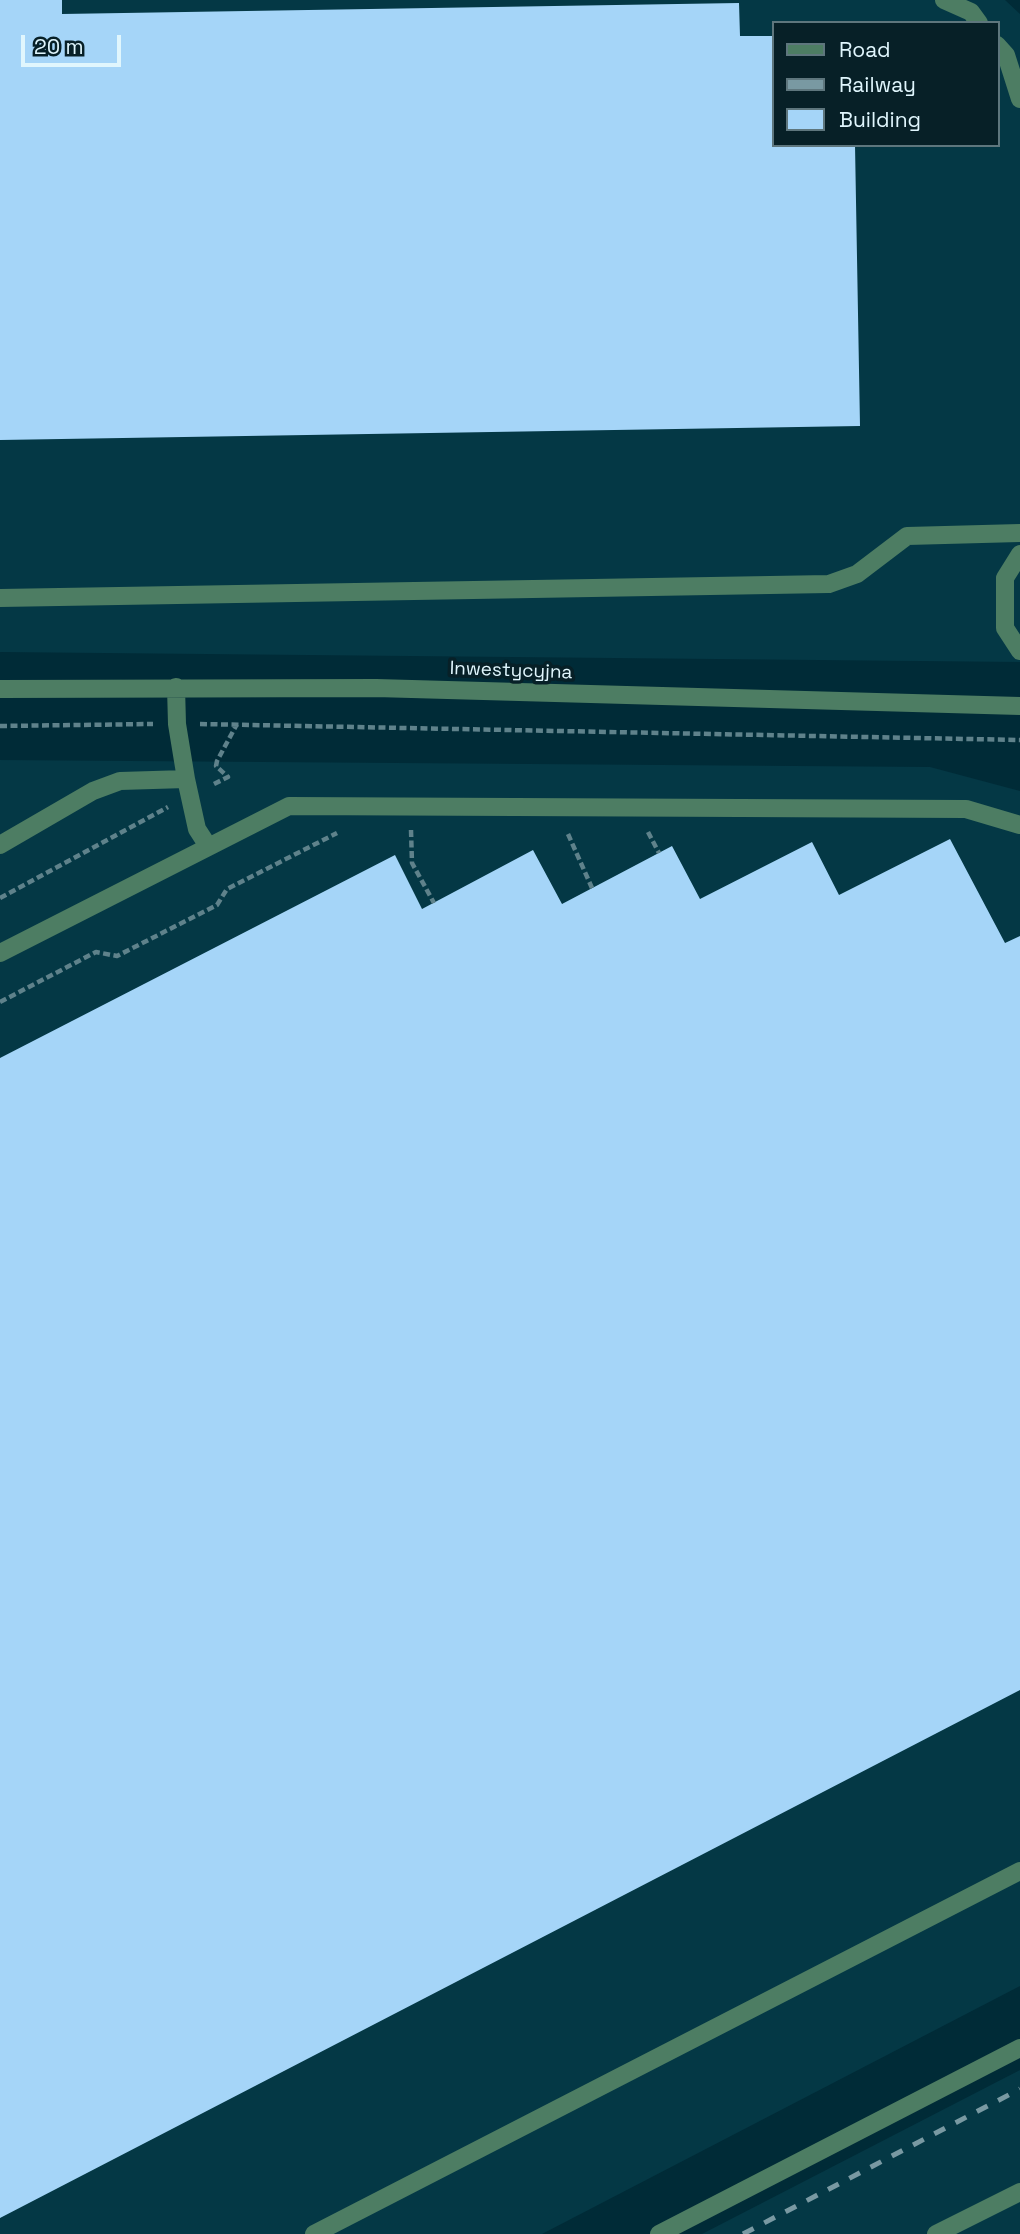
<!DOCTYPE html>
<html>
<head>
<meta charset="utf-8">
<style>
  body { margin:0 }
  #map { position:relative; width:1020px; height:2234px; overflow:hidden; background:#002b37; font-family:"Space Grotesk",sans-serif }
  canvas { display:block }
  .legend { position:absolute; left:772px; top:21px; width:228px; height:126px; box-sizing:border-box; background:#072027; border:2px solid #5e767d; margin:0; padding:9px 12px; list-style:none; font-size:21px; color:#e0f6fd }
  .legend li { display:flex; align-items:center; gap:14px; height:35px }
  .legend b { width:35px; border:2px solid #5e767d }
  .scale { position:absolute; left:21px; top:35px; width:100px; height:32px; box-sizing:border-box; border:4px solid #e0f6fd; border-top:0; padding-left:9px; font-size:21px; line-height:24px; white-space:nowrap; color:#e0f6fd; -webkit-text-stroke:5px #072027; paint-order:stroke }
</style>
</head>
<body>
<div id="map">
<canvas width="1020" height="2234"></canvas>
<ul class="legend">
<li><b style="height:9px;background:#4d7d63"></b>Road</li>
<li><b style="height:9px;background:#7999a2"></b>Railway</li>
<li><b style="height:19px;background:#a5d5f8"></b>Building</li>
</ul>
<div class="scale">20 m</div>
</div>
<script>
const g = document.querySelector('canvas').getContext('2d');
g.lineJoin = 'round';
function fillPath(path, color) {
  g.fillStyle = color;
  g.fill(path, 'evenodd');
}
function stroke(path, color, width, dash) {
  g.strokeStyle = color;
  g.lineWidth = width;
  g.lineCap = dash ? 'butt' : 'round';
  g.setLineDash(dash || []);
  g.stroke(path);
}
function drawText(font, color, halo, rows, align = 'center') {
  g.font = font + ' "Space Grotesk",sans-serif';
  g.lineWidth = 7;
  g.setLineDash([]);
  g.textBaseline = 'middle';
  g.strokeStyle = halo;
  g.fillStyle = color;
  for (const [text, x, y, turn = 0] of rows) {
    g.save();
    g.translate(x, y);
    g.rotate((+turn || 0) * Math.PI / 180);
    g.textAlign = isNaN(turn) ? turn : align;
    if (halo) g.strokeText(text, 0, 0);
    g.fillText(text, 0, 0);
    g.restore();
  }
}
fillPath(new Path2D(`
  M0 0H1005L1020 14V662L0 652ZM773 23H997V145H773Z
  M0 760 930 767 1020 791V1986L542 2234H0Z
  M1020 2070V2234H702Z`), '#043845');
fillPath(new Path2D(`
  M0 0H62V14L739 3 740 36H773V145H855L860 426 0 440Z
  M950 839 1005 943 1020 936V1690L0 2218V1058L395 855 422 909 533 850 562 904 672 846 700 899 812 842 839 895Z`), '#a5d5f8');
stroke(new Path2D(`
  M200 724 1020 740
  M0 726 153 724
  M214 784 228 777 216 766 217 761 237 724
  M411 830 412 863 434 903
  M648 832 659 853
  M568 834 592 888
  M0 898 168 807
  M0 1002 96 952 117 956 217 905 227 889 337 833`), '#5f828b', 4.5, [7, 3.5]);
stroke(new Path2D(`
  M944 0 971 12 979 23
  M997 45 1006 55 1020 99
  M1020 554 1005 578V628L1020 651
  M0 598 829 584 857 574 907 536 1020 533
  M176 687 177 724 186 779 197 829 208 846
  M0 689 376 688 1020 706
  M0 845 93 791 120 781 186 779
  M0 953 289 806 966 809 1020 825
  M314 2234 1020 1871
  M659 2234 1020 2048
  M936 2234 1020 2192`), '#4d7d63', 18);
stroke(new Path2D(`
  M743 2234 1020 2089`), '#7999a2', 5, [12, 12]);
drawText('19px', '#e0f6fd', '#072027', [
  ["Inwestycyjna",511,671,2]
]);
</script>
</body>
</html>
